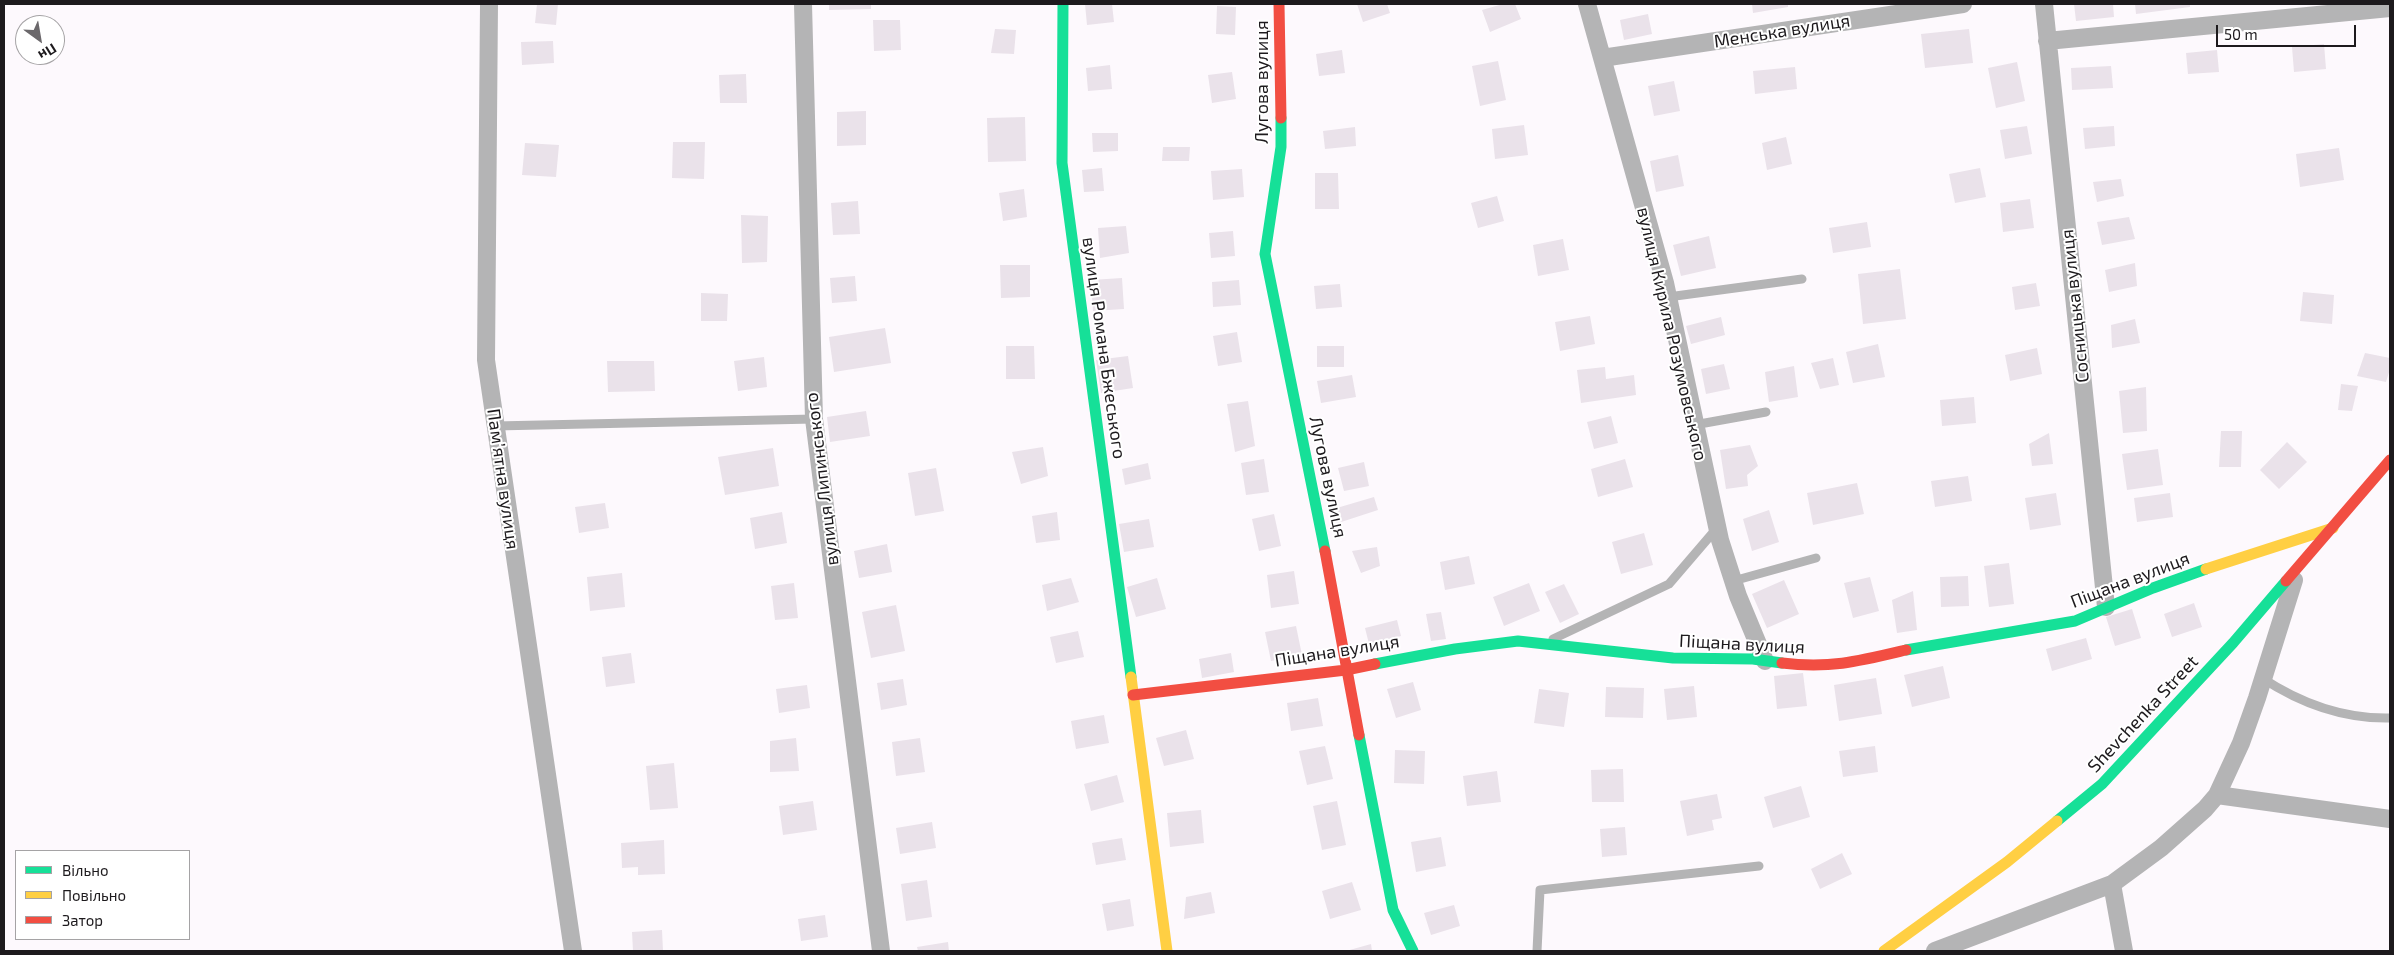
<!DOCTYPE html>
<html>
<head>
<meta charset="utf-8">
<style>
  body { margin:0 }
  #map { position:relative; width:2394px; height:955px; overflow:hidden; background:#fdf9fd; font-family:"Exo 2",sans-serif }
  canvas { display:block }
  .frame { position:absolute; inset:0; border:5px solid #1d1a1d; pointer-events:none }
  .legend { position:absolute; left:15px; top:850px; width:175px; height:90px; box-sizing:border-box; background:#fff; border:1px solid #a5a3a5; margin:0; padding:6px 9px; list-style:none; font-size:15px; color:#1d1a1d }
  .legend li { display:flex; align-items:center; gap:10px; height:25px }
  .legend b { width:25px; border:1px solid #a5a3a5 }
  .north { position:absolute; left:15px; top:15px; width:50px; height:50px; box-sizing:border-box; background:#fff; border:1px solid #a5a3a5; border-radius:50%; rotate:148deg; font-size:14px; font-weight:700; line-height:20px; text-align:center; color:#1d1a1d }
  .north::after { content:''; display:block; margin:auto; width:18px; height:22px; background:#6b686b; clip-path:polygon(50% 0,100% 100%,50% 72%,0 100%) }
  .scale { position:absolute; left:2216px; top:25px; width:140px; height:22px; box-sizing:border-box; border:2px solid #1d1a1d; border-top:0; padding-left:6px; font-size:15px; line-height:18px; white-space:nowrap; color:#1d1a1d; -webkit-text-stroke:4px #fff; paint-order:stroke }
</style>
</head>
<body>
<div id="map">
<canvas width="2394" height="955"></canvas>
<div class="frame"></div>
<ul class="legend">
<li><b style="height:6px;background:#16e098"></b>Вільно</li>
<li><b style="height:6px;background:#ffcf43"></b>Повільно</li>
<li><b style="height:6px;background:#f24e42"></b>Затор</li>
</ul>
<div class="north">Пн</div>
<div class="scale">50 m</div>
</div>
<script>
const g = document.querySelector('canvas').getContext('2d');
g.lineJoin = 'round';
function fillPath(path, color) {
  g.fillStyle = color;
  g.fill(path, 'evenodd');
}
function stroke(path, color, width, dash) {
  g.strokeStyle = color;
  g.lineWidth = width;
  g.lineCap = dash ? 'butt' : 'round';
  g.setLineDash(dash || []);
  g.stroke(path);
}
function drawText(font, color, halo, rows, align = 'center') {
  g.font = font + ' "Exo 2",sans-serif';
  g.lineWidth = 4;
  g.setLineDash([]);
  g.textBaseline = 'middle';
  g.strokeStyle = halo;
  g.fillStyle = color;
  for (const [text, x, y, turn = 0] of rows) {
    g.save();
    g.translate(x, y);
    g.rotate((+turn || 0) * Math.PI / 180);
    g.textAlign = isNaN(turn) ? turn : align;
    if (halo) g.strokeText(text, 0, 0);
    g.fillText(text, 0, 0);
    g.restore();
  }
}
fillPath(new Path2D(`
  M537 4H558L556 25 535 23Z
  M829 4H871V9L829 10Z
  M1085 4H1112L1114 22 1087 25Z
  M1357 4H1387L1390 13 1363 22Z
  M1503 4H1515L1521 19 1490 32 1482 10Z
  M1752 4H1788V7L1753 13Z
  M2074 4H2113L2114 17 2076 21Z
  M2135 4H2190V7L2136 14Z
  M1217 6 1236 7 1235 35 1216 34Z
  M1648 14 1652 34 1624 40 1620 20Z
  M873 20H900L901 50 874 51Z
  M995 29 1016 30 1014 54 991 53Z
  M1969 29 1973 63 1925 68 1921 34Z
  M553 41 554 63 522 65 521 42Z
  M2324 44 2326 69 2294 72 2292 47Z
  M1342 50 1345 73 1319 76 1316 54Z
  M2217 50 2219 72 2188 74 2186 53Z
  M1498 61 1506 100 1480 106 1472 66Z
  M2017 62 2025 101 1996 108 1988 68Z
  M1110 65 1112 89 1088 91 1086 68Z
  M2111 66 2113 88 2072 90 2071 68Z
  M1795 67 1797 89 1755 94 1753 71Z
  M1232 72 1236 99 1212 103 1208 75Z
  M746 74 747 103H720L719 75Z
  M1674 81 1680 111 1654 116 1648 86Z
  M866 111V145L837 146V112Z
  M1025 117 1026 161 988 162 987 118Z
  M1524 125 1528 155 1495 159 1492 129Z
  M2027 126 2032 154 2005 159 2000 130Z
  M2114 126 2115 146 2085 149 2083 128Z
  M1355 127 1356 146 1325 149 1323 131Z
  M1092 133H1118V151L1093 152Z
  M1786 137 1792 164 1767 170 1762 143Z
  M673 142H705L704 179 672 178Z
  M525 143 559 145 556 177 522 175Z
  M1163 147H1190L1189 161H1162Z
  M2339 148 2344 180 2300 187 2296 154Z
  M1678 155 1684 186 1656 192 1650 161Z
  M1102 168 1104 191 1084 192 1082 170Z
  M1980 168 1986 197 1955 203 1949 174Z
  M1242 169 1244 197 1213 200 1211 171Z
  M1315 173H1338L1339 209H1315Z
  M2121 179 2124 196 2097 202 2093 182Z
  M1024 189 1027 217 1003 221 999 193Z
  M1497 196 1504 221 1478 228 1471 203Z
  M2030 199 2034 228 2003 232 2000 203Z
  M858 201 860 234 833 235 831 203Z
  M741 215 768 216 767 262 742 263Z
  M2129 217 2135 239 2102 245 2097 222Z
  M1867 222 1871 247 1833 253 1829 228Z
  M1126 226 1129 253 1100 258 1098 228Z
  M1233 231 1235 256 1211 258 1209 233Z
  M1709 236 1716 268 1681 276 1673 245Z
  M1563 239 1569 270 1538 276 1533 245Z
  M2135 263 2137 286 2109 292 2105 270Z
  M1000 265H1030V297L1001 298Z
  M1900 269 1906 319 1863 324 1858 274Z
  M855 276 857 301 832 303 830 278Z
  M1122 278 1124 309 1093 311 1091 280Z
  M1239 280 1241 305 1213 307 1212 282Z
  M2036 283 2040 306 2015 310 2012 287Z
  M1340 284 1342 307 1316 309 1314 286Z
  M2303 292 2334 295 2332 324 2300 321Z
  M701 293 728 294 727 321H701Z
  M1590 316 1595 344 1560 351 1555 322Z
  M1721 317 1725 335 1691 344 1686 326Z
  M2135 319 2140 343 2112 348 2111 325Z
  M885 328 891 363 834 372 829 337Z
  M1237 332 1242 362 1218 366 1213 336Z
  M1878 344 1885 377 1853 383 1846 352Z
  M1006 346H1034L1035 379H1006Z
  M1317 346H1344V367H1317Z
  M2037 348 2042 374 2010 381 2005 355Z
  M2365 353 2390 358V369L2386 382 2357 376Z
  M1128 356 1133 388 1101 393 1096 360Z
  M764 357 767 387 738 391 734 361Z
  M1833 358 1839 385 1820 389 1811 363Z
  M607 361H654L655 391 608 392Z
  M1724 364 1730 389 1706 394 1701 369Z
  M1794 366 1798 397 1769 402 1765 372Z
  M1605 367 1606 379 1634 375 1636 395 1581 403 1577 370Z
  M1352 375 1356 397 1321 403 1317 381Z
  M2341 384 2358 386 2352 411 2338 410Z
  M2146 387 2147 431 2123 433 2119 391Z
  M1974 397 1976 423 1942 426 1940 400Z
  M1248 401 1255 446 1235 452 1227 404Z
  M866 411 870 436 830 442 827 417Z
  M1611 416 1618 443 1594 449 1587 422Z
  M2221 431H2242L2241 467H2219Z
  M2049 433 2053 464 2032 466 2029 444Z
  M2287 442 2307 462 2279 489 2260 470Z
  M1750 445 1758 466 1747 475 1748 486 1726 489 1720 450Z
  M1043 447 1048 476 1021 484 1012 452Z
  M773 448 779 486 725 495 718 457Z
  M2158 449 2163 485 2127 490 2122 454Z
  M1264 459 1269 492 1246 495 1241 463Z
  M1625 459 1633 487 1598 497 1591 469Z
  M1364 462 1369 486 1344 491 1338 468Z
  M1148 463 1151 479 1125 485 1122 469Z
  M936 468 944 511 915 516 908 473Z
  M1968 476 1972 501 1935 507 1931 481Z
  M1857 483 1864 514 1813 525 1807 493Z
  M2056 493 2061 525 2030 530 2025 498Z
  M2170 493 2173 517 2137 522 2134 498Z
  M1374 497 1378 510 1335 524 1330 510Z
  M605 503 609 528 579 533 575 507Z
  M1769 510 1779 542 1752 551 1743 519Z
  M782 512 787 543 755 549 750 518Z
  M1057 512 1060 540 1036 543 1032 516Z
  M1274 514 1281 546 1259 551 1252 519Z
  M1149 519 1154 547 1124 552 1119 524Z
  M1644 533 1653 565 1621 574 1612 542Z
  M887 544 892 572 859 578 854 551Z
  M1377 547 1380 566 1361 573 1352 551Z
  M1469 556 1475 584 1445 590 1440 562Z
  M2009 563 2014 604 1989 607 1984 566Z
  M1294 571 1299 604 1271 608 1267 575Z
  M622 573 625 607 590 611 587 577Z
  M1968 576 1969 606 1941 607 1940 577Z
  M1870 577 1879 611 1853 618 1844 583Z
  M1071 578 1079 602 1047 611 1042 585Z
  M1157 578 1166 609 1136 617 1127 587Z
  M1784 580 1799 614 1767 628 1752 594Z
  M794 583 798 618 775 620 771 586Z
  M1529 583 1540 611 1504 626 1493 597Z
  M1564 584 1579 614 1560 623 1545 592Z
  M1913 591 1917 630 1897 633 1892 600Z
  M2194 603 2202 627 2172 637 2164 614Z
  M896 605 905 651 871 658 862 612Z
  M2132 609 2141 638 2115 646 2106 617Z
  M1441 612 1446 639 1431 641 1426 614Z
  M1397 620 1401 636 1369 644 1365 628Z
  M1296 626 1302 655 1271 661 1265 632Z
  M1078 631 1084 657 1056 663 1050 637Z
  M2086 638 2092 659 2052 671 2046 649Z
  M631 653 635 683 606 687 602 657Z
  M1231 653 1234 672 1202 678 1199 659Z
  M1943 666 1950 698 1912 707 1904 675Z
  M1803 673 1807 706 1777 709 1774 676Z
  M1876 678 1882 714 1839 721 1834 685Z
  M903 679 907 705 881 710 877 683Z
  M1413 682 1421 710 1396 718 1387 689Z
  M807 685 810 708 779 713 776 689Z
  M1694 686 1697 717 1667 720 1664 689Z
  M1606 687 1644 688 1643 718 1605 717Z
  M1539 689 1569 693 1564 727 1534 723Z
  M1318 698 1323 726 1291 731 1287 703Z
  M1104 715 1109 743 1076 749 1071 721Z
  M1186 730 1194 759 1164 766 1156 738Z
  M796 738 799 771 770 772V741Z
  M920 738 925 772 896 776 892 742Z
  M1325 746 1333 779 1307 785 1299 751Z
  M1875 746 1878 772 1843 777 1839 751Z
  M1395 750 1425 751 1424 784 1394 783Z
  M674 763 678 808 650 810 646 766Z
  M1623 769 1624 802H1592L1591 770Z
  M1497 771 1501 802 1467 806 1463 776Z
  M1117 775 1124 802 1091 811 1084 784Z
  M1801 786 1810 817 1773 828 1764 797Z
  M1717 794 1722 818 1712 820 1714 830 1687 836 1680 801Z
  M813 801 817 830 783 835 779 806Z
  M1337 801 1346 845 1322 850 1313 806Z
  M1201 810 1204 843 1170 847 1167 813Z
  M932 822 936 848 900 854 896 828Z
  M1625 827 1627 855 1602 857 1600 829Z
  M1441 837 1446 866 1416 872 1411 842Z
  M1122 838 1126 860 1096 865 1092 843Z
  M664 840 665 874 638 875V867L622 868 621 843Z
  M1842 853 1852 874 1820 889 1811 869Z
  M927 880 932 917 906 921 901 884Z
  M1352 882 1361 910 1330 919 1322 891Z
  M1211 892 1215 913 1184 919 1186 897Z
  M1130 899 1134 926 1107 931 1102 904Z
  M1454 905 1460 926 1431 935 1424 913Z
  M825 915 828 937 801 941 798 919Z
  M662 930 663 951H633L632 932Z
  M948 942 949 951H918L917 947Z
  M1371 944 1372 951H1346Z`), '#eae2ea');
stroke(new Path2D(`
  M1668 297 1802 279
  M1694 425 1766 412
  M495 426 814 419
  M1733 581 1816 558
  M1553 639 1669 584 1717 528
  M2262 678C2300 703 2344 719 2390 718
  M1537 951 1540 890 1759 866`), '#b4b4b5', 9);
stroke(new Path2D(`
  M489 4 486 360 573 951
  M803 4 814 419 881 951
  M1587 4 1665 283 1720 540 1738 596 1765 661
  M2044 4 2106 607
  M2047 41 2390 8
  M1602 58 1963 4
  M2217 795 2390 819
  M2112 884 2124 951
  M1935 951 2112 884 2161 848 2205 809 2217 795 2241 743 2257 698 2294 580`), '#b4b4b5', 18);
stroke(new Path2D(`
  M1063 4 1062 163 1131 677
  M1281 118V147L1265 254 1325 551
  M1906 650 2075 621 2153 588 2206 569
  M1375 664 1455 649 1518 641 1673 658 1753 659 1782 663
  M1359 735 1393 910 1413 951
  M2057 821 2102 784 2233 643 2286 581`), '#16e098', 11);
stroke(new Path2D(`
  M2206 569 2333 528
  M1131 677 1167 951
  M1884 951 2007 862 2057 821`), '#ffcf43', 11);
stroke(new Path2D(`
  M1279 4 1281 118
  M1325 551 1359 735
  M2286 581 2390 460
  M1782 663C1830 669 1860 661 1906 650
  M1133 695 1346 670 1375 664`), '#f24e42', 11);
drawText('18px', '#1d1a1d', '#fff', [
  ["Менська вулиця",1782,31,-9],
  ["Лугова вулиця",1262,82,-90],
  ["Сосницька вулиця",2075,306,-96],
  ["вулиця Кирила Розумовського",1672,334,77],
  ["вулиця Романа Бжеського",1104,348,82],
  ["Лугова вулиця",1328,477,78],
  ["Памʼятна вулиця",503,479,82],
  ["вулиця Липинського",822,479,-97],
  ["Піщана вулиця",2130,580,-21],
  ["Піщана вулиця",1742,644,3],
  ["Піщана вулиця",1337,651,-9],
  ["Shevchenka Street",2143,714,-47]
]);
</script>
</body>
</html>
